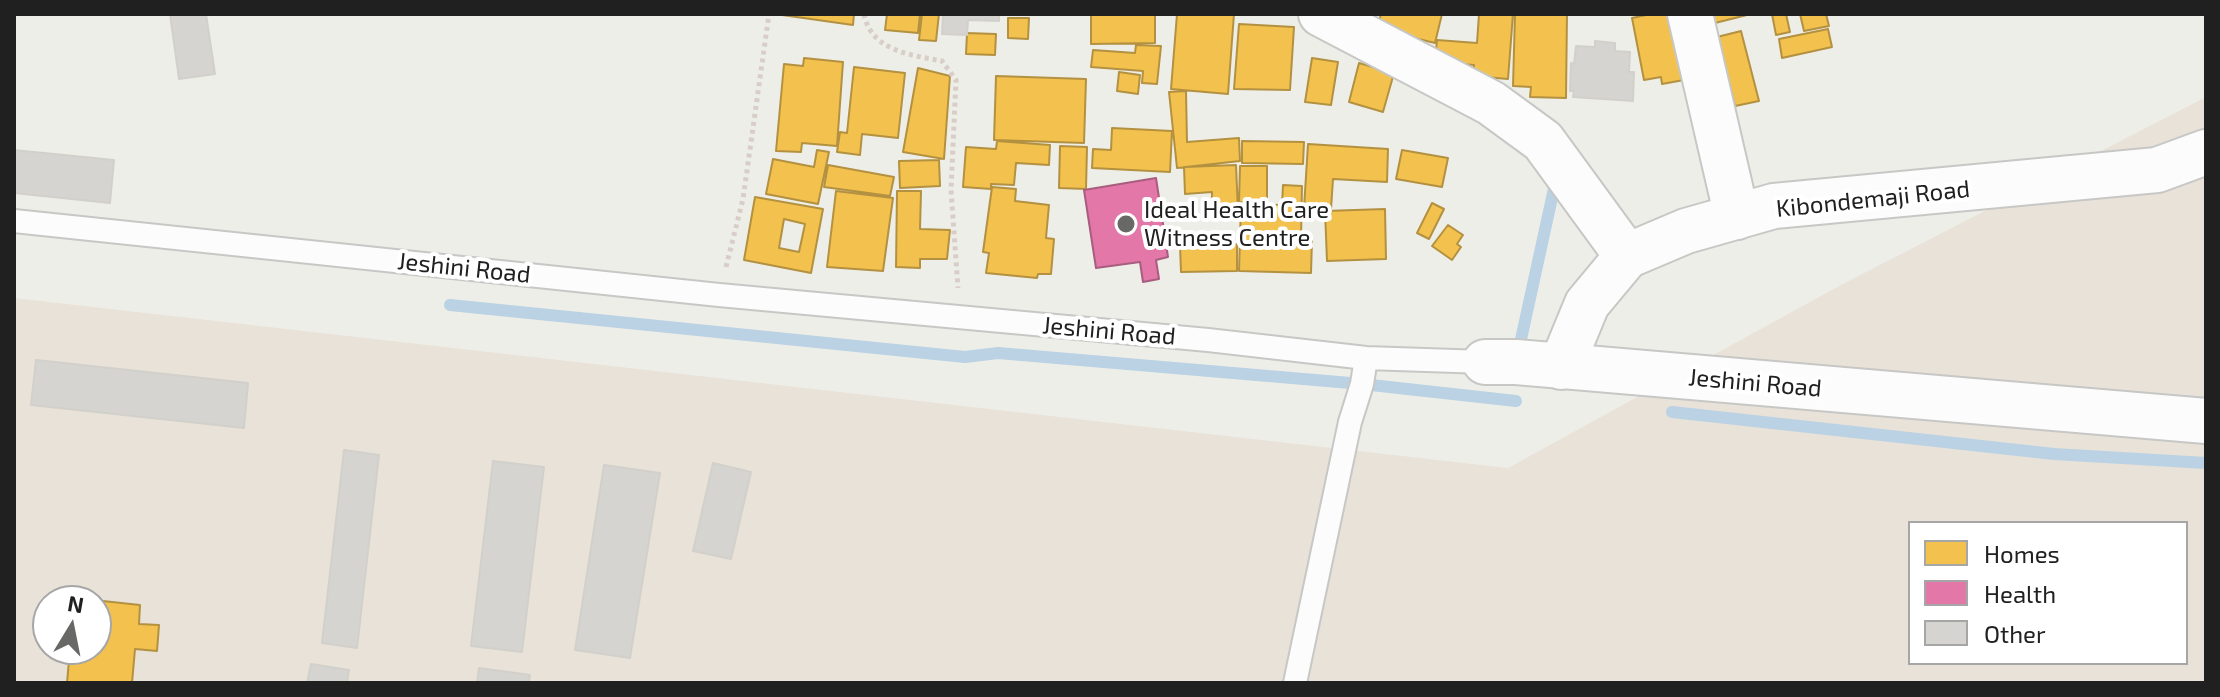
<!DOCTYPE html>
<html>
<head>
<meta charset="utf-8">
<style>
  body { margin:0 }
  #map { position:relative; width:2220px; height:697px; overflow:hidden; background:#eeeee9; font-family:"Exo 2",sans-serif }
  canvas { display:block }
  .frame { position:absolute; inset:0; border:16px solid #202020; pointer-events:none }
  .legend { position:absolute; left:1908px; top:521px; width:280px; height:144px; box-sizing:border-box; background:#fff; border:2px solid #a6a6a6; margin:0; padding:10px 14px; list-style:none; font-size:24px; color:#202020 }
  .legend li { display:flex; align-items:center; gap:16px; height:40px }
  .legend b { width:40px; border:2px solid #a6a6a6 }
  .north { position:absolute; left:32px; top:585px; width:80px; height:80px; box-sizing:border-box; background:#fff; border:2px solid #a6a6a6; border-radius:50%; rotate:10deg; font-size:22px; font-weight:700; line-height:32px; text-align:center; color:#202020 }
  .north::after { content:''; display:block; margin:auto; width:28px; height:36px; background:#686866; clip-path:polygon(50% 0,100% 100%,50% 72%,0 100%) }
</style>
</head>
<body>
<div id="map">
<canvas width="2220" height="697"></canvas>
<div class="frame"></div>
<ul class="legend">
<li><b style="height:22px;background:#f2c14e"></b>Homes</li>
<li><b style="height:22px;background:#e377a8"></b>Health</li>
<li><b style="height:22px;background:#d5d4d0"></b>Other</li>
</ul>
<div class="north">N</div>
</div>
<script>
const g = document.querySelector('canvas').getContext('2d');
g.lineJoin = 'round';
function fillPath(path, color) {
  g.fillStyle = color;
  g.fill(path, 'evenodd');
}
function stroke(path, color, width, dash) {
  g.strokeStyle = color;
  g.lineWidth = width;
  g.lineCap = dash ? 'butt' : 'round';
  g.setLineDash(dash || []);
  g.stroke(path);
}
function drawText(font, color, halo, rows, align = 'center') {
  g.font = font + ' "Exo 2",sans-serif';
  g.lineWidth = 8;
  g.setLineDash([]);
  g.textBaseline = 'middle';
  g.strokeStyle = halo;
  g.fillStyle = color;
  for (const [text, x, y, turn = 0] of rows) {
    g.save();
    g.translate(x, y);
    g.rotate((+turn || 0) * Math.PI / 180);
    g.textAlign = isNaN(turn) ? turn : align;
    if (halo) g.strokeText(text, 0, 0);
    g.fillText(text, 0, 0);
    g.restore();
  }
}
fillPath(new Path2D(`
  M2206 97V683H14V298L1508 468 1839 286ZM1910 523H2186V663H1910ZM48 601H96V649H48Z`), '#e9e2d8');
const homes = new Path2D(`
  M775 14H854L853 25Z
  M887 14H920L918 33 885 30Z
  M922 14H939L936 41 919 40Z
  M1091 14H1155V43L1091 44Z
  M1177 14H1234L1228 94 1171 89Z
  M1381 14H1442L1435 43 1377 29Z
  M1479 14H1513L1508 79 1473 76 1474 65 1435 62 1437 40 1477 43Z
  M1515 14H1567L1566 98 1530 97 1531 87 1513 86Z
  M1651 14H1683L1695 78 1662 84 1661 77 1644 80 1632 18Z
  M1712 14H1751L1715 23Z
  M1772 14H1786L1790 32 1776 35Z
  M1800 14H1826L1829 26 1804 31Z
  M1008 18H1029L1028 39 1008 38Z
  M1239 24 1294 27 1290 90 1234 89Z
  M1828 29 1832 47 1782 58 1779 39Z
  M1741 31 1759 101 1735 106 1717 37Z
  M967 33 996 34 995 55 966 54Z
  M1136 45 1161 46 1157 84 1142 83 1143 71 1091 67 1093 50 1135 53Z
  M804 58 843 62 837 146 802 143 801 152 776 151 784 64 803 66Z
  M1312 58 1338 62 1331 105 1305 102Z
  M1359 63 1394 73 1383 112 1349 102Z
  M854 67 905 73 898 138 862 134 860 155 837 152 840 132 847 133Z
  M918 68 950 76 944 159 903 152Z
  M1119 72 1140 75 1138 94 1117 91Z
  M996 76 1086 79 1084 143 994 140Z
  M1186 91 1187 142 1239 138 1240 161 1177 168 1169 92Z
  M1112 128 1172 131 1170 172 1092 168 1093 149 1111 150Z
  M997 141 1050 145 1049 165 1016 163 1014 185 991 184V189L963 187 966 147 996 149Z
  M1242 141 1304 142 1303 164 1242 163Z
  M1308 144 1388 149 1387 182 1333 179 1331 209 1304 208Z
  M1060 146 1087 147 1086 189 1059 188Z
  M817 150 829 152 818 204 766 194 773 159 814 167Z
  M1402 150 1448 158 1442 187 1396 179Z
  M939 160 940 186 900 188 899 161Z
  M828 165 894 177 890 196 824 187Z
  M1236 165 1238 211 1212 212V192L1185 194 1184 167Z
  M1240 166H1267V203L1239 202Z
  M1283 185 1302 186 1301 240H1312L1311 273 1239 271 1241 204 1282 205Z
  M992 187 1016 189 1015 201 1049 205 1046 238 1054 239 1051 274H1038L1037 278 986 273 989 253 983 252Z
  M836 191 893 198 883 271 827 267Z
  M897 191H921L920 229 950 230 947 259H920V268L896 267Z
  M755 197 823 209 811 273 744 260ZM784 219 805 224 799 252 779 248Z
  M1432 203 1444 209 1429 239 1417 233Z
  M1385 209 1386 259 1327 261 1325 211Z
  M1448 225 1463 235 1457 244 1461 247 1452 260 1432 246Z
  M1237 244V271L1181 272 1180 245Z
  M75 598 140 605 139 624 159 625 157 651 135 649 132 683H67L70 649H96V601H75Z`);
fillPath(homes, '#f2c14e');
stroke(homes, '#b39140', 2);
const health = new Path2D(`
  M1156 178 1168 257 1156 260 1159 279 1143 282 1140 262 1096 268 1084 190Z`);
fillPath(health, '#e377a8');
stroke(health, '#a85d7f', 2);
stroke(new Path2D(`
  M450 305 965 357 998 353 1362 384 1516 401
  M1518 353 1555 184 1549 178
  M1672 412 2054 454 2206 463`), '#bad2e3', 12);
const building = new Path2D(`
  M170 14H206L215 74 179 79Z
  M943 14H999V21L968 20 967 35 942 34Z
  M1595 41 1615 43V51L1630 52 1629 72H1634L1633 101 1573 97 1574 91H1570L1571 63 1574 64 1576 46 1595 47Z
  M14 150 114 160 110 203 14 193Z
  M36 360 248 383 244 428 31 405Z
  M344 450 379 455 357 648 322 643Z
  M493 461 544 467 522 652 471 646Z
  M713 463 751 472 731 559 693 551Z
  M604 465 660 473 630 658 575 650Z
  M311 664 349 670 347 683H307Z
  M479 668 530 675 529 683H477Z`);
fillPath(building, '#d5d4d0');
stroke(building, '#d2d0ca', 2);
const lane = new Path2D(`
  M14 221 719 295 1208 340 1366 358 1485 362
  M1295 683 1350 422 1362 384 1366 358`);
const street = new Path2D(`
  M1321 14 1491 103 1543 141 1627 256
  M1690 14 1737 217
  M1485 362H1516L2206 421
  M1561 367 1587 304 1627 256 1686 231 1774 206 2157 170 2206 152`);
stroke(lane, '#c7c7c5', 26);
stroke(street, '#c7c7c5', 48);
stroke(new Path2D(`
  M864 14C871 51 911 55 942 61L956 80 951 190 958 288
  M726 267 743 199 769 14`), '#d8cdc7', 5, [4, 4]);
stroke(lane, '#fcfcfc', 22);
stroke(street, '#fcfcfc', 44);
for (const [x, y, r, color] of [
  [1126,224,10,"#686866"]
]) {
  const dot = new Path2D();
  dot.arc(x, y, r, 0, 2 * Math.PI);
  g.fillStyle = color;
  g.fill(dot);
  stroke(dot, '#fff', 3);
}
drawText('24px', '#202020', '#fff', [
  ["Kibondemaji Road",1873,199,-6],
  ["Jeshini Road",464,268,6],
  ["Jeshini Road",1109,331,5],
  ["Jeshini Road",1755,383,5]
]);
drawText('24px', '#202020', '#fff', [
  ["Ideal Health Care",1144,210],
  ["Witness Centre",1144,238]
], 'left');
</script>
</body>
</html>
